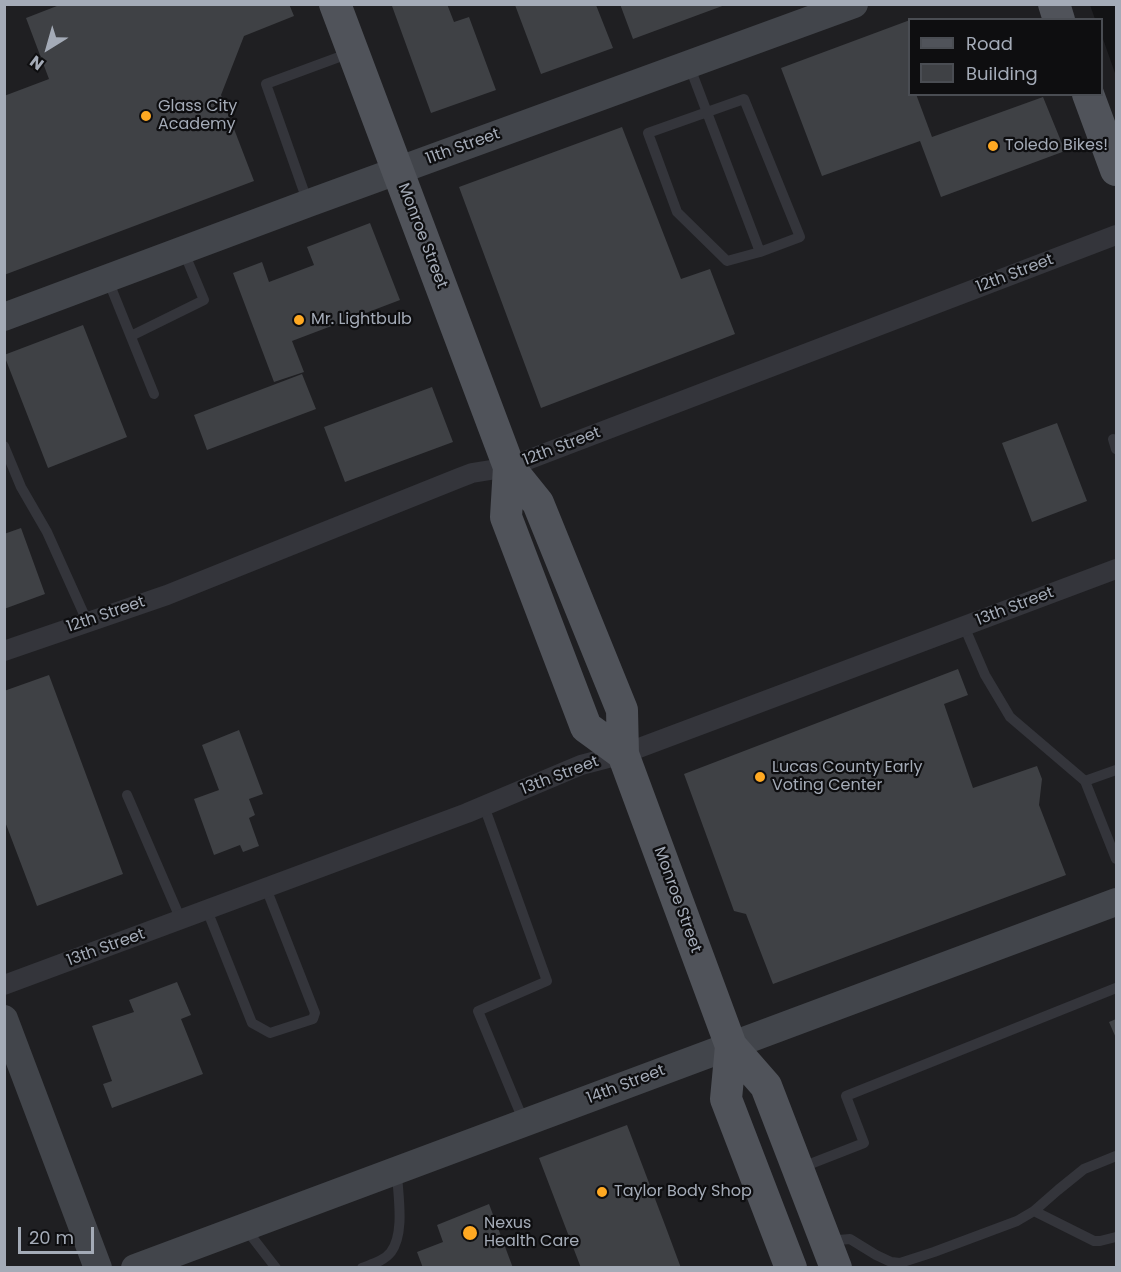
<!DOCTYPE html>
<html>
<head>
<meta charset="utf-8">
<style>
  body { margin:0 }
  #map { position:relative; width:1121px; height:1272px; overflow:hidden; background:#131315; font-family:Poppins,sans-serif }
  canvas { display:block }
  .frame { position:absolute; inset:0; border:6px solid #a4abb7; pointer-events:none }
  .legend { position:absolute; left:908px; top:18px; width:195px; height:78px; box-sizing:border-box; background:#0e0e10; border:2px solid #4a4d53; margin:0; padding:8px 10px; list-style:none; font-size:18px; color:#a4abb7 }
  .legend li { display:flex; align-items:center; gap:12px; height:30px }
  .legend b { width:30px; border:2px solid #4a4d53 }
  .north { position:absolute; left:18px; top:18px; width:60px; height:60px; -webkit-text-stroke:4px #0e0e10; paint-order:stroke; rotate:217deg; font-size:16px; font-weight:700; line-height:24px; text-align:center; color:#a4abb7 }
  .north::after { content:''; display:block; margin:auto; width:21px; height:27px; background:#a4abb7; clip-path:polygon(50% 0,100% 100%,50% 72%,0 100%) }
  .scale { position:absolute; left:18px; top:1227px; width:76px; height:27px; box-sizing:border-box; border:3px solid #a4abb7; border-top:0; padding-left:8px; font-size:18px; line-height:21px; white-space:nowrap; color:#a4abb7; -webkit-text-stroke:4px #0e0e10; paint-order:stroke }
</style>
</head>
<body>
<div id="map">
<canvas width="1121" height="1272"></canvas>
<div class="frame"></div>
<ul class="legend">
<li><b style="height:8px;background:#50535a"></b>Road</li>
<li><b style="height:16px;background:#3f4145"></b>Building</li>
</ul>
<div class="north">N</div>
<div class="scale">20 m</div>
</div>
<script>
const g = document.querySelector('canvas').getContext('2d');
g.lineJoin = 'round';
function fillPath(path, color) {
  g.fillStyle = color;
  g.fill(path, 'evenodd');
}
function stroke(path, color, width, dash) {
  g.strokeStyle = color;
  g.lineWidth = width;
  g.lineCap = dash ? 'butt' : 'round';
  g.setLineDash(dash || []);
  g.stroke(path);
}
function drawText(font, color, halo, rows, align = 'center') {
  g.font = font + ' Poppins,sans-serif';
  g.lineWidth = 4.5;
  g.setLineDash([]);
  g.textBaseline = 'middle';
  g.strokeStyle = halo;
  g.fillStyle = color;
  for (const [text, x, y, turn = 0] of rows) {
    g.save();
    g.translate(x, y);
    g.rotate((+turn || 0) * Math.PI / 180);
    g.textAlign = isNaN(turn) ? turn : align;
    if (halo) g.strokeText(text, 0, 0);
    g.fillText(text, 0, 0);
    g.restore();
  }
}
fillPath(new Path2D(`
  M5 5H1090L1095 19 910 20V94H1102V36L1116 76V1267L5 1268Z`), '#1f1f22');
fillPath(new Path2D(`
  M62 4H289L294 16 244 36 221 95 254 181 4 275V96L49 79 26 18Z
  M396 4H447L454 22 469 17 496 90 431 113 392 6Z
  M620 4H725V5L633 39Z
  M515 5H596L613 48 541 74Z
  M910 20V94H916L932 137 1043 97 1065 151 941 197 920 141 822 176 781 68Z
  M622 127 681 279 710 269 735 334 541 408 459 187Z
  M370 223 400 300 292 341 304 372 274 382 233 273 262 262 269 282 314 265 307 247Z
  M83 325 127 437 48 468 4 355Z
  M302 374 316 409 207 450 194 415Z
  M432 387 453 442 345 482 324 427Z
  M1057 423 1087 501 1032 522 1002 443Z
  M21 528 45 594 4 609V534Z
  M958 669 968 695 944 704 973 788 1037 766 1042 779 1039 805 1066 875 773 984 746 914 734 911 684 774Z
  M49 675 123 874 37 906 4 819V691Z
  M239 730 263 794 249 799 255 815 249 818 259 846 243 852 240 845 214 855 194 799 219 790 202 745Z
  M177 982 191 1015 181 1019 203 1074 112 1108 103 1084 112 1081 92 1026 134 1012 129 1000Z
  M1116 1019V1038L1109 1022Z
  M627 1125 665 1225 681 1268H581L539 1158Z
  M489 1204 513 1268H423L417 1252 443 1242 437 1225Z`), '#3f4145');
stroke(new Path2D(`
  M689 65 760 252 800 237 744 99 648 133 677 212 727 261 760 252
  M308 203 266 84 350 53
  M108 280 154 394
  M131 336 204 300 183 250
  M1113 439 1116 449
  M4 446 21 487 47 532 87 621
  M964 626 985 675 1010 717 1085 781 1116 770
  M1085 781 1116 859
  M127 795 181 920
  M484 806 547 981 478 1011 524 1122
  M207 910 252 1023 270 1033 313 1019 315 1013 266 888
  M800 1168 864 1143 846 1096 1116 988
  M1034 1211 1094 1241H1100L1116 1237
  M245 1228 276 1268
  M827 1241 850 1239 876 1255 891 1262 900 1263 934 1252 1017 1221 1034 1211 1058 1190 1084 1169 1116 1156
  M362 1268C372 1264 384 1261 391 1252 405 1233 398 1196 397 1173`), '#34353b', 10);
stroke(new Path2D(`
  M4 651 167 595 459 478 472 473 509 467 1116 235
  M4 985 467 813 581 765 623 754 1116 569`), '#34353b', 20);
stroke(new Path2D(`
  M4 317 309 203 854 4
  M4 1019 98 1268
  M135 1268 1116 902`), '#42454b', 28);
stroke(new Path2D(`
  M335 4 509 467 538 503 622 710 623 754 731 1046 766 1086 836 1268
  M1054 4 1059 20
  M1088 94 1116 170
  M509 467 506 517 586 727 623 754
  M731 1046 726 1099 791 1268`), '#50535a', 32);
for (const [x, y, r, color] of [
  [146,116,6,"#ffa922"],
  [993,146,6,"#ffa922"],
  [299,320,6,"#ffa922"],
  [760,777,6,"#ffa922"],
  [602,1192,6,"#ffa922"],
  [470,1233,8,"#ffa922"]
]) {
  const dot = new Path2D();
  dot.arc(x, y, r, 0, 2 * Math.PI);
  g.fillStyle = color;
  g.fill(dot);
  stroke(dot, '#0e0e10', 2);
}
drawText('16px', '#a4abb7', '#0e0e10', [
  ["Glass City",158,107],
  ["Academy",158,125],
  ["Toledo Bikes!",1005,146],
  ["Mr. Lightbulb",311,320],
  ["Lucas County Early",772,768],
  ["Voting Center",772,786],
  ["Taylor Body Shop",614,1192],
  ["Nexus",484,1224],
  ["Health Care",484,1242]
], 'left');
drawText('16px', '#a4abb7', '#0e0e10', [
  ["11th Street",463,147,-20],
  ["Monroe Street",422,236,69],
  ["12th Street",1015,274,-21],
  ["12th Street",562,447,-21],
  ["13th Street",1015,607,-21],
  ["12th Street",106,615,-19],
  ["13th Street",560,776,-21],
  ["Monroe Street",677,900,70],
  ["13th Street",106,948,-20],
  ["14th Street",626,1085,-21]
]);
</script>
</body>
</html>
